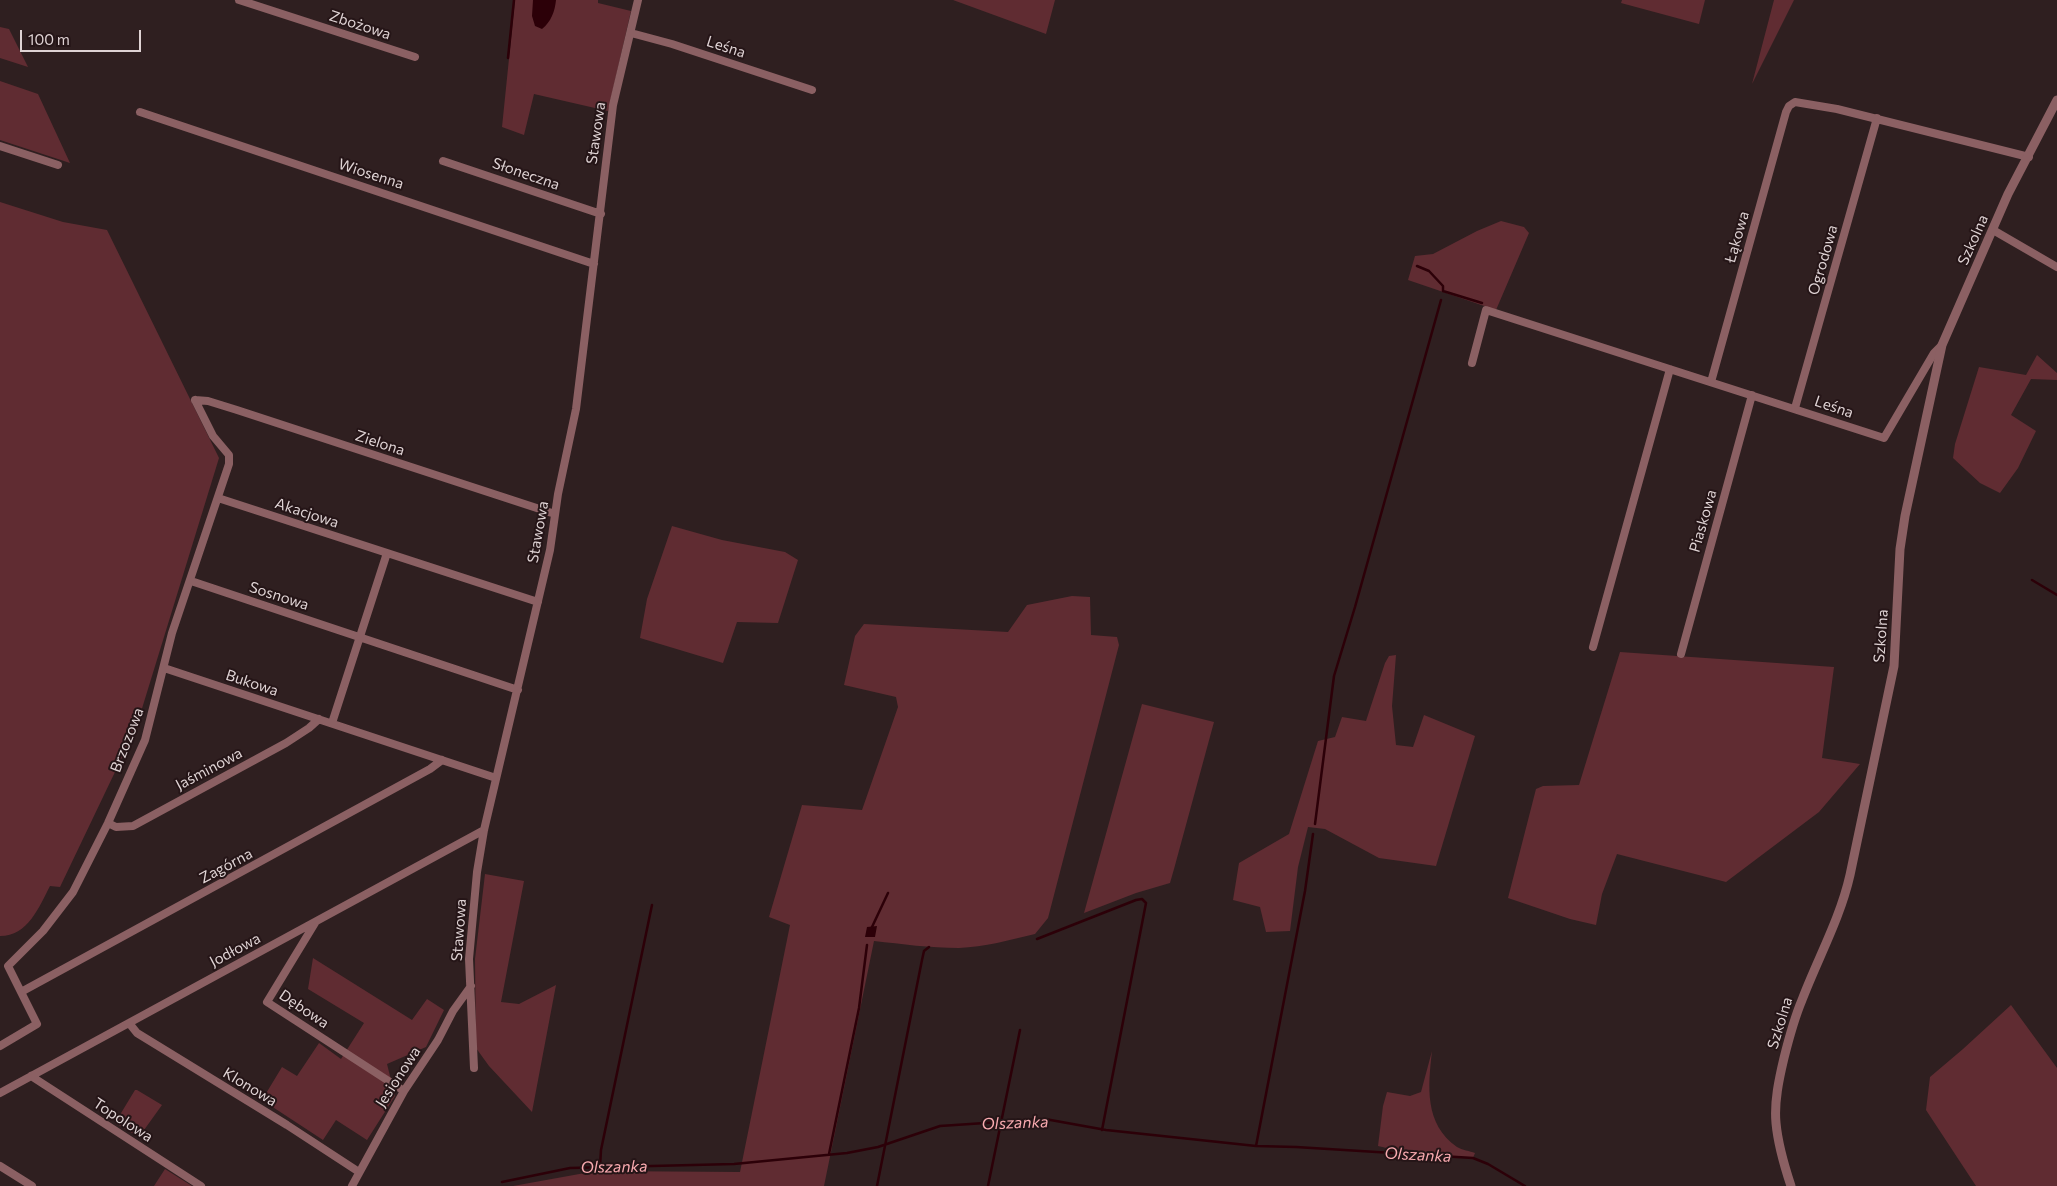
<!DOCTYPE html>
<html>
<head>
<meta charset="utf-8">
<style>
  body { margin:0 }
  #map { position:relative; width:2057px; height:1186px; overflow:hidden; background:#2f1f20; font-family:Commissioner,sans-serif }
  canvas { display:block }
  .scale { position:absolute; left:20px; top:30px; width:121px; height:22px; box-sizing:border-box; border:2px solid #dfd3d4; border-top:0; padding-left:6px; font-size:15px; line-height:18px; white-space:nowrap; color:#dfd3d4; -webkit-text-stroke:4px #251517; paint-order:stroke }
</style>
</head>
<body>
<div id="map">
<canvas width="2057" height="1186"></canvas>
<div class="scale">100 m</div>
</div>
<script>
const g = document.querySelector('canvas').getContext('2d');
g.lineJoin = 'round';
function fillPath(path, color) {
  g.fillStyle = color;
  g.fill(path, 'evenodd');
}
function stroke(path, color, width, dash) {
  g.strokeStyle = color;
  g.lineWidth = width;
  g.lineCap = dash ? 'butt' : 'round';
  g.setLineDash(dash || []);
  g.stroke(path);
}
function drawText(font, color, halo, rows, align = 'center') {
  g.font = font + ' Commissioner,sans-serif';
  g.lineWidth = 4;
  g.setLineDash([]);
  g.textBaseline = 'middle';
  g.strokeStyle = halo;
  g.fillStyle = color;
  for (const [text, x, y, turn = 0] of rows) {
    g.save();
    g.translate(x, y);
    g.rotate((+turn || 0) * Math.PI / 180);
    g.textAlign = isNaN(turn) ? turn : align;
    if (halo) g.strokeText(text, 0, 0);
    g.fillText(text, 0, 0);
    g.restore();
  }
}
fillPath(new Path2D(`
  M515 0H598V3L631 11 608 111 534 94 524 135 502 127Z
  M953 0H1055L1046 34Z
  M1622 0H1705L1699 24 1621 3Z
  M1774 0H1794L1752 84Z
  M0 27 9 29 28 67 0 58Z
  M0 81 38 94 70 163 0 140Z
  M0 202 63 222 107 230 219 458 136 728 60 887 50 886C39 907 28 936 0 936Z
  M1501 221 1524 227 1529 233 1496 310 1408 280 1415 256 1433 254 1477 231Z
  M2037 355 2057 373V380L2031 379 2011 415 2036 431 2018 468 2000 493 1980 483 1953 458 1955 444 1979 367 2026 375Z
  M672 526 722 540 785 552 798 560 778 623 737 622 723 663 640 638 647 599Z
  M1072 596 1090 597 1091 635 1117 637 1119 645 1048 918 1035 934C1010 940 984 947 959 948 930 948 902 944 874 941L824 1186H513L596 1171 740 1172 790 925 769 917 802 805 862 810 898 707 896 697 844 685 855 636 864 624 1008 632 1027 605Z
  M1620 652 1834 667 1822 758 1860 764 1819 812 1726 882 1617 854 1602 894 1596 925 1570 919 1508 898 1536 789 1543 786 1579 785Z
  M1396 655 1392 706 1396 745 1413 747 1424 715 1475 736 1436 866 1379 858 1325 829 1308 827 1298 867 1290 931 1266 932 1260 907 1233 900 1239 863 1289 834 1318 741 1335 737 1342 717 1366 721 1385 663 1389 656Z
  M1142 704 1214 722 1174 869 1170 883 1136 893 1084 913Z
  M485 874 524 881 501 1002 519 1004 556 985 532 1112 489 1066 476 1048 475 959Z
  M313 958 412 1020 427 999 444 1010 426 1047 387 1064 395 1096 367 1140 336 1120 323 1140 262 1100 282 1067 297 1076 319 1043 341 1059 364 1023 308 989Z
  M2011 1005 2057 1068V1186H1976L1926 1110 1930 1077 1963 1049Z
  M1432 1051C1428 1086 1424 1124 1457 1147 1462 1150 1470 1151 1475 1153L1473 1158 1414 1154V1150L1391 1149 1378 1146 1383 1106 1387 1092 1410 1096 1421 1092Z
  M135 1090H137L162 1105 139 1137 115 1123Z
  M165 1169 192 1186H154Z`), '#602c32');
fillPath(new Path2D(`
  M533 0H556C555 11 551 22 542 29L535 26 532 16Z
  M877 926 875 937H865L867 927Z`), '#2c0008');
stroke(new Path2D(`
  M508 58 514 0
  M1417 266 1429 271 1443 286V291
  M1443 291 1482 303
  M2032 580 2057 595
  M1315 824 1334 676 1355 607 1441 300
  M872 927 888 893
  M1037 939 1136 900 1142 899 1146 903 1102 1130
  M1256 1146 1305 891 1313 834
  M829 1154 859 1008 867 945
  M600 1167 601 1150 652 905
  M502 1182 570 1168 734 1164 847 1153 878 1147 940 1126 1045 1119 1106 1130 1256 1146 1296 1147 1473 1158 1488 1164 1525 1186
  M877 1186 922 960 924 951 929 947
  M988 1186 1020 1030`), '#2c0008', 2.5);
stroke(new Path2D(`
  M239 0 415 57
  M631 33 672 44 812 90
  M140 112 594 264
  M0 146 58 165
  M443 161 601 214
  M1993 230 2057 267
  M1472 363 1486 310 1884 438 1934 353 1942 345
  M1711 382 1786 112 1789 106 1795 102 1837 109 2029 157
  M195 400 208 401 237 410 555 514
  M1795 408 1877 118
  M218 498 538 602
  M191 581 518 690
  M1593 647 1670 369
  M1681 654 1752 395
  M164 668 496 778
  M332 723 387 553
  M108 823 116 827 133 826 286 743 309 728 319 719
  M315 923 267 1002 404 1091
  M21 992 430 769 442 760
  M129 1023 137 1033 287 1125 359 1172
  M0 1046 37 1024 8 966 43 931 73 892 108 823 145 740 172 633 229 464V455L213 436 195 400
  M474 1068 469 959 477 872 484 830 550 550 558 494 576 409 613 105 638 0
  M31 1076 201 1186
  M0 1093 484 830
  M0 1166 32 1186
  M352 1186 404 1091 438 1040 453 1011 471 986`), '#8b6063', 8);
stroke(new Path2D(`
  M1791 1186C1784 1165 1778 1145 1776 1123 1774 1102 1779 1079 1784 1058 1789 1038 1794 1019 1802 1000 1818 958 1840 919 1850 875L1894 666 1900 549 1905 516 1942 345 2008 194 2057 100`), '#8b6063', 9);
drawText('15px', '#dfd3d4', '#251517', [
  ["Zbożowa",360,25,18],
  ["Leśna",726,47,18],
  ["Stawowa",596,133,-82],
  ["Wiosenna",371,174,18],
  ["Słoneczna",526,174,19],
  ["Łąkowa",1737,237,-74],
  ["Szkolna",1973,240,-66],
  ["Ogrodowa",1823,260,-74],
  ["Leśna",1834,407,19],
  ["Zielona",380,443,18],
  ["Akacjowa",307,513,18],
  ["Piaskowa",1703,521,-74],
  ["Stawowa",538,532,-80],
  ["Sosnowa",279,596,18],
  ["Szkolna",1881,636,-86],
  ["Bukowa",252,683,18],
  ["Brzozowa",127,740,-69],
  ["Jaśminowa",209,769,-28],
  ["Zagórna",226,866,-28],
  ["Stawowa",459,930,-86],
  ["Jodłowa",235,950,-28],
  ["Dębowa",304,1009,34],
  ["Szkolna",1780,1023,-73],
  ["Jesionowa",398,1077,-57],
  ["Klonowa",250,1087,31],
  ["Topolowa",123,1120,33]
]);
drawText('italic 16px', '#faabb0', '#251517', [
  ["Olszanka",1015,1123,-2],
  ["Olszanka",1418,1155,3],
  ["Olszanka",614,1167,-1]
]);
</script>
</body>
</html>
